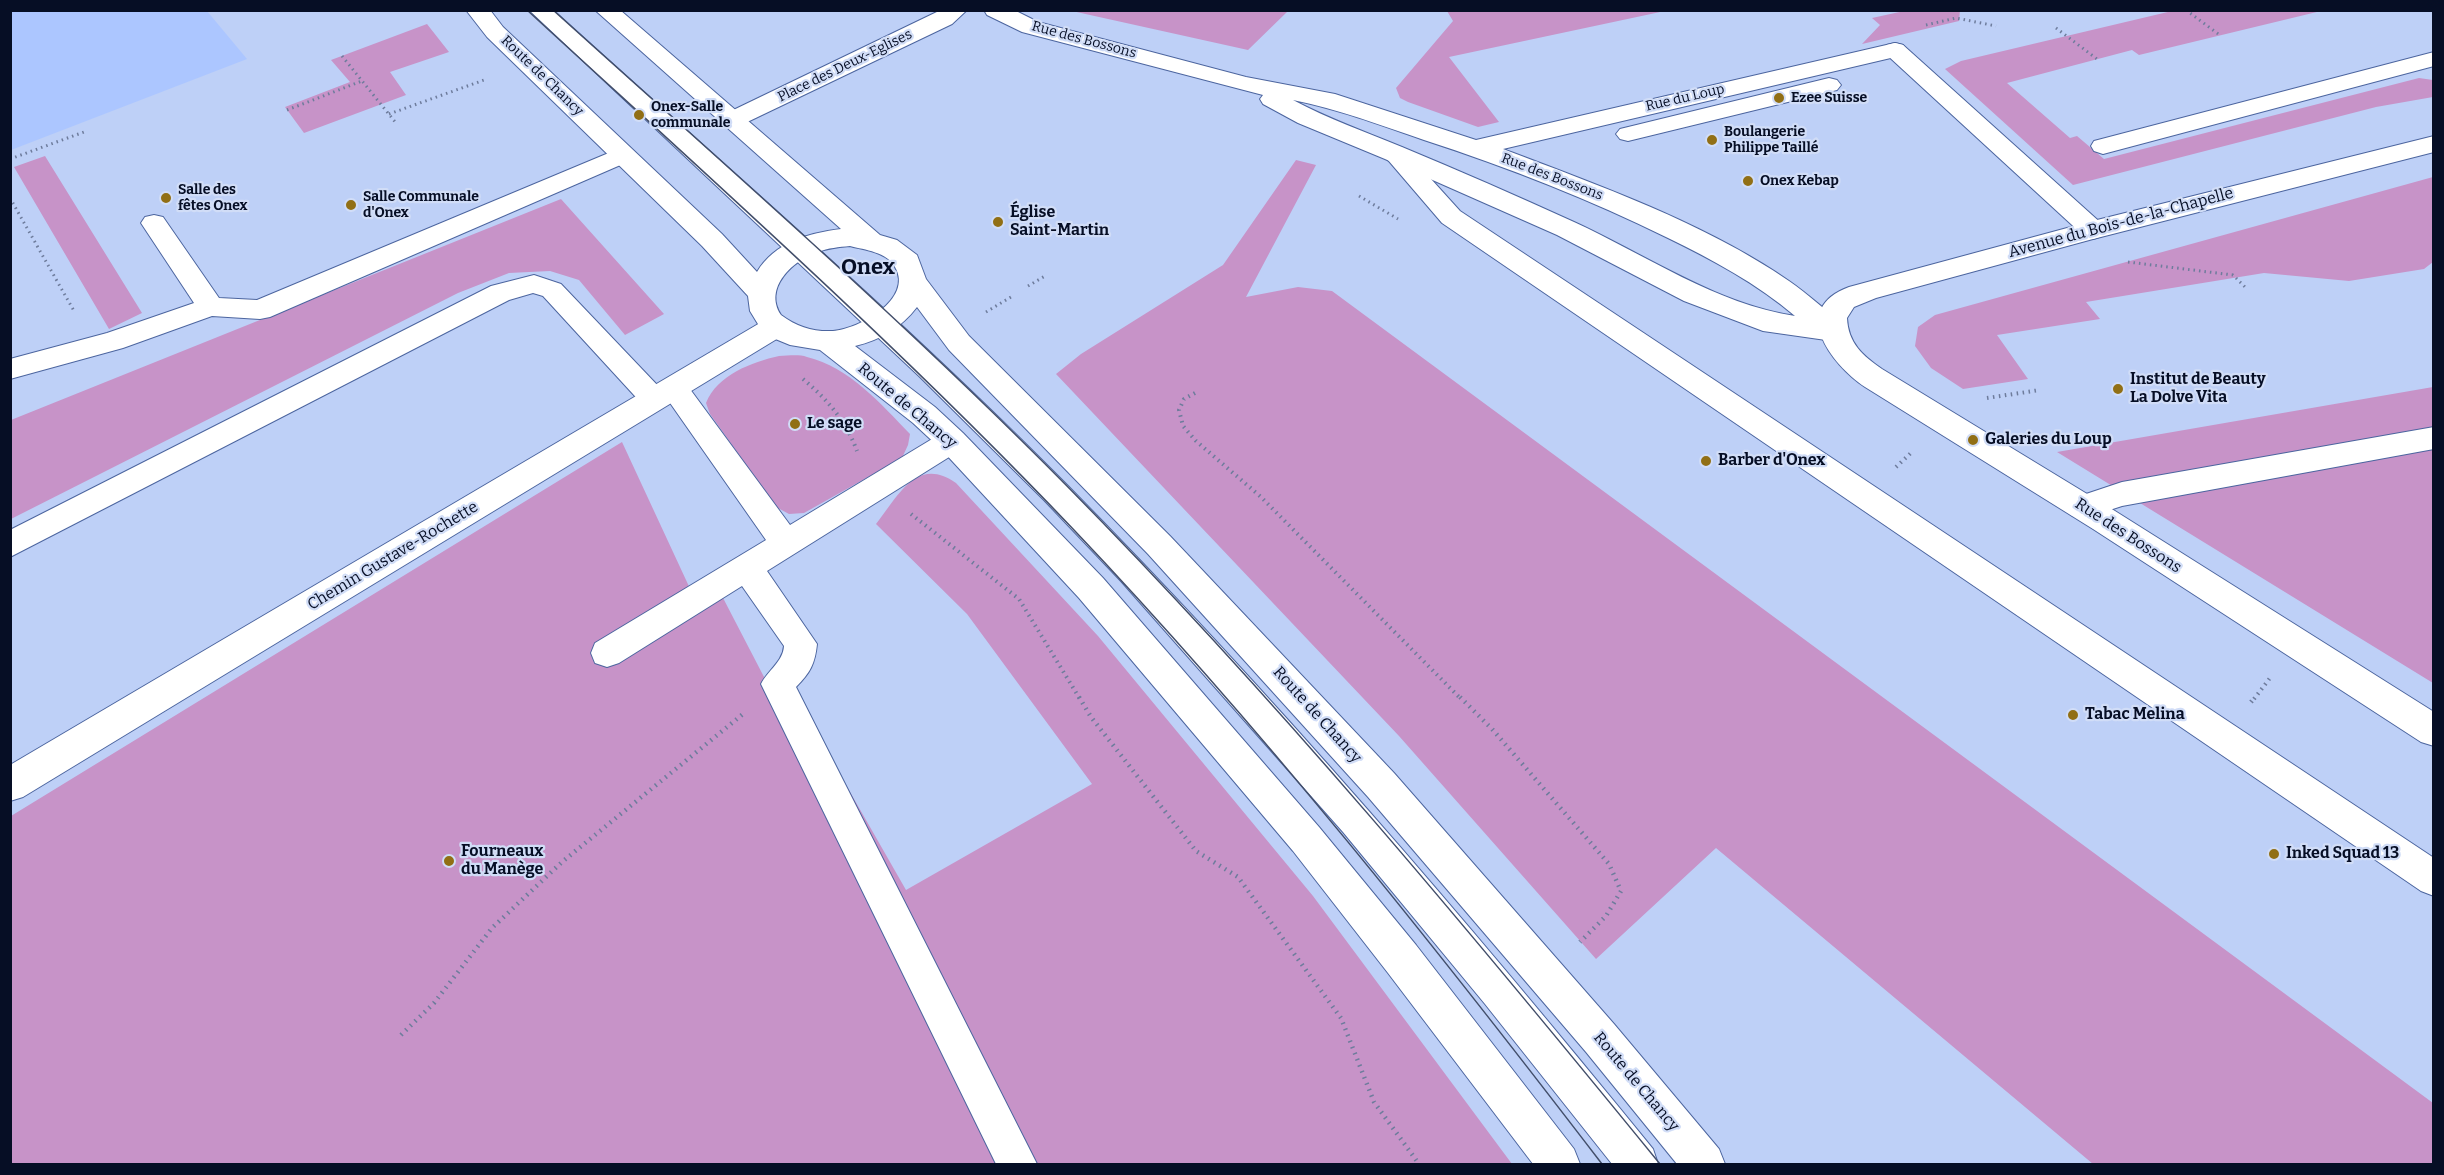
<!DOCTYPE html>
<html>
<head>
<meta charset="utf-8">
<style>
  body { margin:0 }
  #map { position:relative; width:2444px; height:1175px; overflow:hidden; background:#bed0f7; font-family:Bitter,serif }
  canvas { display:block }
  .frame { position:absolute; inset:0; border:12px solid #060e25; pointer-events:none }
</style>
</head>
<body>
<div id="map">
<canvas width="2444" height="1175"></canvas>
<div class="frame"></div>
</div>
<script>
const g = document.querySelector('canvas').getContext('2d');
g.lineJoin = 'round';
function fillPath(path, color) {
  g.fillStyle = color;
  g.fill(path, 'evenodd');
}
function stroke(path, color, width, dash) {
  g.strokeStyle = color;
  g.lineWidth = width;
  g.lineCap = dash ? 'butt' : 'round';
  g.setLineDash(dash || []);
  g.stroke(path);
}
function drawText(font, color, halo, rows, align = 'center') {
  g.font = font + ' Bitter,serif';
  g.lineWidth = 4.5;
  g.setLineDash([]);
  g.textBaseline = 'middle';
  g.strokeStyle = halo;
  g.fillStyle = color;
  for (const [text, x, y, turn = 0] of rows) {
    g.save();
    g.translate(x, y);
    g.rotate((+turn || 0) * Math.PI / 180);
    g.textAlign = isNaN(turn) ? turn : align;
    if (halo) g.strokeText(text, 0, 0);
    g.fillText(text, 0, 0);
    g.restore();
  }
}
fillPath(new Path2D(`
  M11 10 207 11 247 59 11 150Z`), '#acc6ff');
fillPath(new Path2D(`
  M1960 10 1959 21 1862 44 1880 25 1872 18 1904 11Z
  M1072 11H1288L1248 50Z
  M1447 11H1665L1449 57 1499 122 1478 127 1408 102 1400 98 1396 88 1453 21Z
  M2172 11H2321L2139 55 2132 50 2007 83 2070 138 2077 136 2104 159 2419 78 2433 80V97L2376 107 2073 185 1945 69 1961 61Z
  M427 24 449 52 390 72 406 95 304 133 285 107 350 82 331 60Z
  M45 156 142 313 109 329 14 167Z
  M1296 160 1316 165 1246 297 1298 287 1332 291 2433 1103V1164H2093L1716 848 1596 959 1399 736 1056 374 1081 354 1223 265Z
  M2433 177V262L2424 269 2349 281 2264 273 2086 302 2100 319 1997 335 2028 379 1963 389 1931 368 1915 346 1918 327 1935 315Z
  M561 199 664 314 625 335 579 280 550 271 509 273 458 293 11 519V420Z
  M779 356C788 356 798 354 807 357 849 367 881 404 910 434L908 445 902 458 804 513 789 514 776 507 710 414 706 403C717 375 752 362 779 356Z
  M2433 387V683L2057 452Z
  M622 442 699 608 722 596 777 702 790 687 906 890 1092 784 967 614 876 524C898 496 917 455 956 483L1098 636 1313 896 1512 1164H11V816Z`), '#c793c8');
const service = new Path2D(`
  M529 10H553C726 167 904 320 1068 486 1275 696 1467 920 1653 1149L1658 1164H1612L1485 1004 1343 832 1121 581 1044 500 919 376Z
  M1895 43 1903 45 2102 224 2106 230 2102 236 2093 239 2084 236 1887 55 1884 50 1887 45Z
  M2434 52V66L2103 154 2094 151 2091 146 2094 141Z
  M1829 78 1837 80 1841 85 1837 90 1628 141 1620 139 1616 134 1620 129Z
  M1394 145 1403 148 1460 211 2434 858V896L2421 891 1442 223 1382 153 1385 148Z
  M623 147 632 150 635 155 632 160 270 317 260 319 212 316 123 348 10 379V359L107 333 194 303 141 223 145 217 154 215 163 217 219 298 257 300Z
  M534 275 561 284 660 388 664 381 674 378 684 381 790 525 942 433 952 430 962 433 967 441 962 449 767 571 817 644C815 664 810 673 796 687L1037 1164H996L761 684C768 670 783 662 784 646L742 586 619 663 607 667 595 663 591 653 595 643 766 540 668 400 664 406 654 409 644 406 543 296 533 293 509 300 10 557V530L491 286Z
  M2434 427V449L2122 506 2082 519 2071 515 2067 507 2071 499 2122 482Z`);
const minor = new Path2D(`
  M941 10H967L952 24 741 125 732 128 723 125 720 120 723 115Z
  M984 10H1014L1038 22 1246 77 1335 94 1476 140 1895 43 1903 45 1907 50 1903 55 1895 57 1503 149C1598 185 1705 223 1789 281 1808 294 1825 310 1843 324L1847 331 1843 338 1833 341 1763 331 1684 301 1557 235 1385 159 1298 123 1263 104 1260 99 1263 95 1022 32 987 15ZM1293 100C1338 109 1380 125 1424 140 1507 167 1589 199 1668 238 1713 260 1756 283 1795 316 1716 304 1646 255 1574 222 1517 196 1460 171 1402 147 1366 132 1328 119 1293 100Z`);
const tertiary = new Path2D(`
  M2434 136V152L2093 239 1876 298 1854 307 1847 318C1848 343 1863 356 1882 369L2115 511 2434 712V746L2421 742 2093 529 1865 387C1831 364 1789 309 1849 287L2093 221Z
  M775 317 785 320 789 327 785 334 23 797 10 801V765L765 320Z`);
const secondary = new Path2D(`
  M466 10H490L503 27 722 234 757 272C775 242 809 233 841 229L595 10H620L880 235 897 240 917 255 926 279 969 336 1170 536 1394 773 1614 1024 1719 1149 1725 1164H1677L1586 1052 1368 797 1148 554 949 350 917 307C901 328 881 340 855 346L935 407 963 433 1103 578 1319 827 1416 945 1574 1149 1580 1164H1533L1388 973 1293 851 1079 598 941 449 913 423 820 350 790 345 773 338 761 329 750 311 748 296 702 246 487 37ZM850 246C865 250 887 252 895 267 914 299 859 329 833 331 814 332 797 327 781 315 763 288 793 260 818 252 828 248 839 247 850 246Z`);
stroke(service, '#4c659f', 2);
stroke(minor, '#4c659f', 2);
stroke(tertiary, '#4c659f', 2);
stroke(secondary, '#4c659f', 2);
stroke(new Path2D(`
  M2186 10 2221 36
  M1926 25 1956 18 1996 26
  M2056 28 2097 59
  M342 56 396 123
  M287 110 362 81
  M389 114 487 79
  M10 159 84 132
  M1359 196 1398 219
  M10 198 74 311
  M2128 262 2233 275 2247 289
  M1028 286 1045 276
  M986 312 1011 297`), '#6e7c9c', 3, [1.5, 4]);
stroke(new Path2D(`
  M803 379C827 399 846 421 857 451
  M1195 393 1184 399 1179 410 1183 426 1196 441 1261 497 1461 699
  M1987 398 2040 390
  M1896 467 1913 451
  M911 514 1019 599 1080 699
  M2254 699 2270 678`), '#6e7c9c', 4, [1.5, 4.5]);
stroke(new Path2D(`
  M1079 697 1091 717 1196 851 1238 877 1341 1018 1374 1102 1419 1164
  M1460 697 1492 729 1609 864 1621 891 1606 916 1580 942
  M2251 702 2255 697
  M401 1035 434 1003 492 928 562 862 743 714`), '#6e7c9c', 4.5, [1.5, 5]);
fillPath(service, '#fff');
fillPath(minor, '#fff');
fillPath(tertiary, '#fff');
fillPath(secondary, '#fff');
stroke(new Path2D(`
  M527 10C712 180 900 347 1074 530 1263 729 1435 946 1602 1164
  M553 10C726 166 903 320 1067 486 1278 700 1470 931 1660 1164`), '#424e6a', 1.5);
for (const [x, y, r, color] of [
  [1779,98,6,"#916f15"],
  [639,115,6,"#916f15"],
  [1712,140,6,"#916f15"],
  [1748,181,6,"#916f15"],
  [166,198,6,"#916f15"],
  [351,205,6,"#916f15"],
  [998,222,6,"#916f15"],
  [2118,389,6,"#916f15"],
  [795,424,6,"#916f15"],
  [1973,440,6,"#916f15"],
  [1706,461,6,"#916f15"],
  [2073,715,6,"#916f15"],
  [2274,854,6,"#916f15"],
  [449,861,6,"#916f15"]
]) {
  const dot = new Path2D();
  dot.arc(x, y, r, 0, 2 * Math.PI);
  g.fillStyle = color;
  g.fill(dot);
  stroke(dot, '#d1ddf7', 2);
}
drawText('14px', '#060e25', '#d1ddf7', [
  ["Rue des Bossons",1084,40,15],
  ["Place des Deux-Eglises",845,66,-26],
  ["Route de Chancy",542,76,44],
  ["Rue du Loup",1685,98,-13],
  ["Rue des Bossons",1552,177,21]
]);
drawText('bold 14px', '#060e25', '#d1ddf7', [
  ["Ezee Suisse",1791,98],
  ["Onex-Salle",651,107],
  ["communale",651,123],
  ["Boulangerie",1724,132],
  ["Philippe Taillé",1724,148],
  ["Onex Kebap",1760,181],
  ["Salle des",178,190],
  ["fêtes Onex",178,206],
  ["Salle Communale",363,197],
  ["d'Onex",363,213]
], 'left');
drawText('bold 16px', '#060e25', '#d1ddf7', [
  ["Église",1010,213],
  ["Saint-Martin",1010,231],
  ["Institut de Beauty",2130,380],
  ["La Dolve Vita",2130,398],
  ["Le sage",807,424],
  ["Galeries du Loup",1985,440],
  ["Barber d'Onex",1718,461],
  ["Tabac Melina",2085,715],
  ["Fourneaux",461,852],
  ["du Manège",461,870],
  ["Inked Squad 13",2286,854]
], 'left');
drawText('16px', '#060e25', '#d1ddf7', [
  ["Avenue du Bois-de-la-Chapelle",2121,223,-15],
  ["Route de Chancy",907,406,40],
  ["Rue des Bossons",2128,536,33],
  ["Chemin Gustave-Rochette",393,556,-31],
  ["Route de Chancy",1317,715,48],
  ["Route de Chancy",1636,1082,50]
]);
drawText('bold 22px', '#060e25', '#d1ddf7', [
  ["Onex",868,268]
]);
</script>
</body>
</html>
